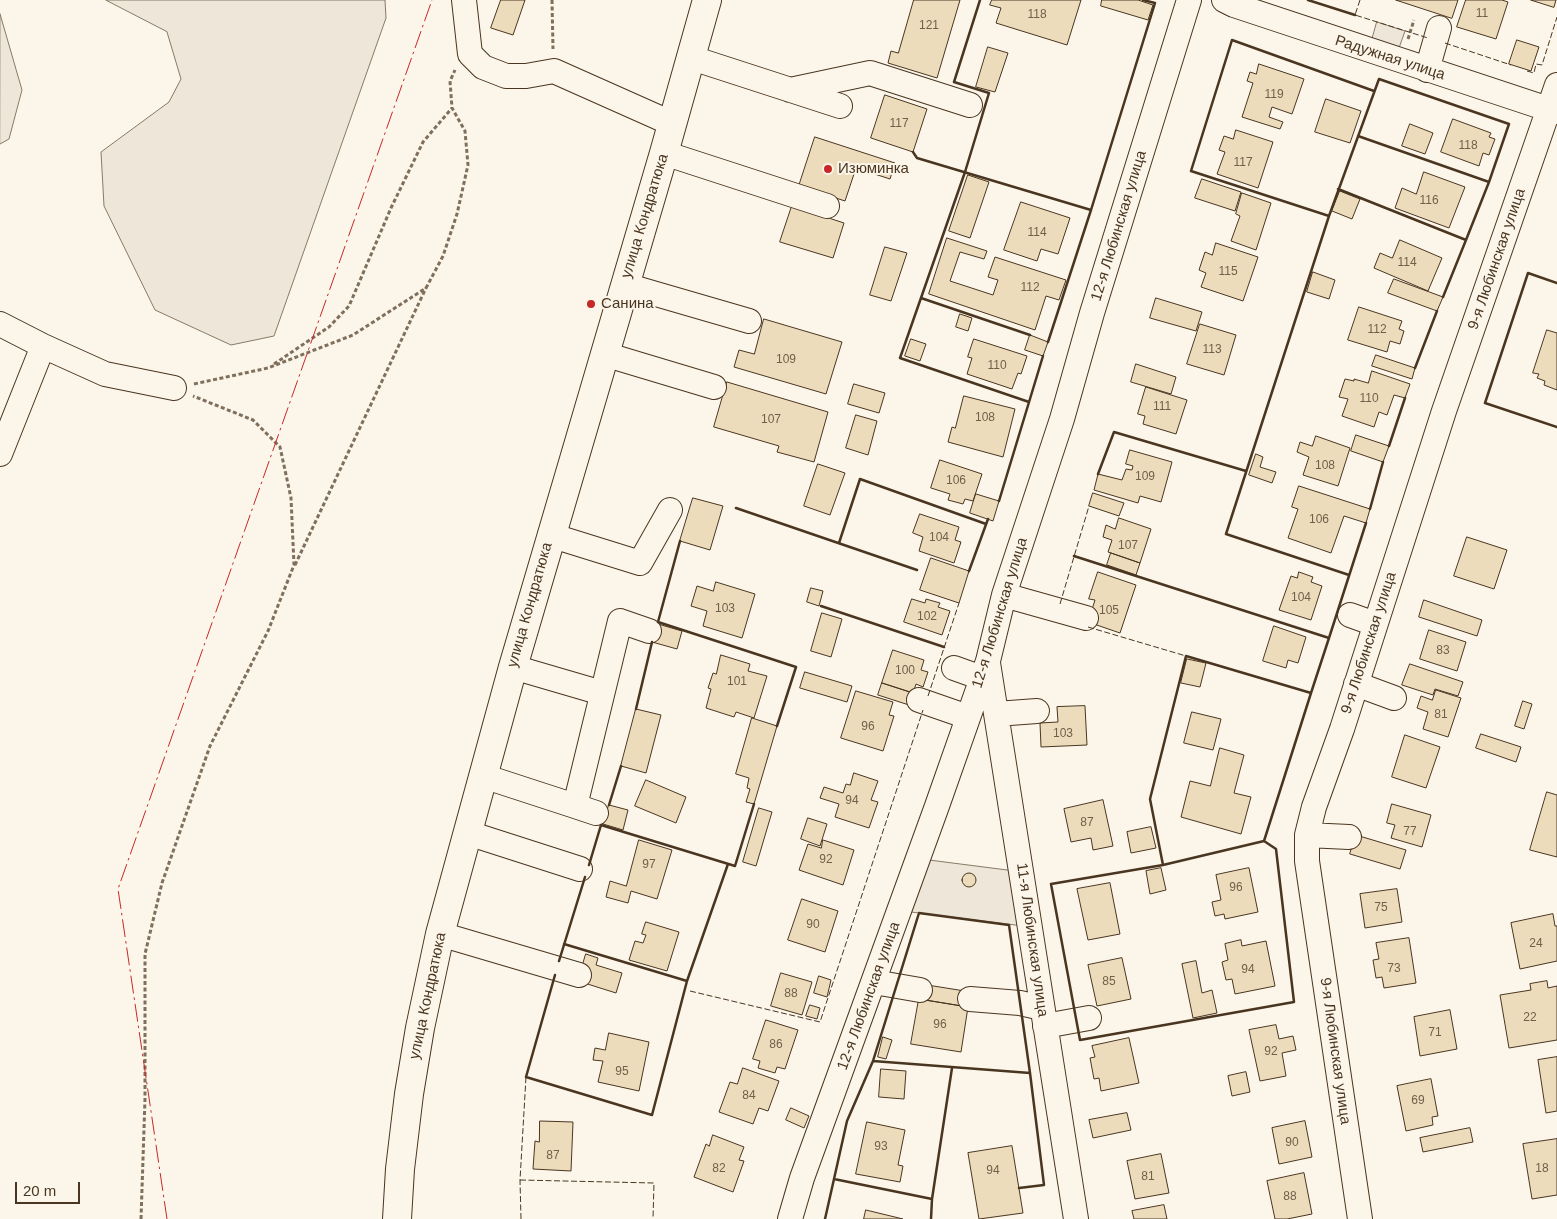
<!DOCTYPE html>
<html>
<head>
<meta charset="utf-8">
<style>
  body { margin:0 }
  #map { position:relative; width:1557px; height:1219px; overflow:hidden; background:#fbf6e9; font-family:Arial,sans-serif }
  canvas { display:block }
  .scale { position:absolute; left:15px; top:1182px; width:65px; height:22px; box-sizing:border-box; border:2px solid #4a3520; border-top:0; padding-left:6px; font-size:15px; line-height:18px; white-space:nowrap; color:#4a3520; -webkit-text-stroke:4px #fbf6e9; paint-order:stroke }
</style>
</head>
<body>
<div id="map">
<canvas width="1557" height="1219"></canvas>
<div class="scale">20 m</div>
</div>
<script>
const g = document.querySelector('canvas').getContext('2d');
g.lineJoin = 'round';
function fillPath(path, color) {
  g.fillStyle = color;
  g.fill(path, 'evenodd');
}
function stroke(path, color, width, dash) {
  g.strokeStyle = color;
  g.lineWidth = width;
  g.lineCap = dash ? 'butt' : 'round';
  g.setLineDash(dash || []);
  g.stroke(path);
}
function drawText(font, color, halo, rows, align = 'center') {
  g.font = font + ' Arial,sans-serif';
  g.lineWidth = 4;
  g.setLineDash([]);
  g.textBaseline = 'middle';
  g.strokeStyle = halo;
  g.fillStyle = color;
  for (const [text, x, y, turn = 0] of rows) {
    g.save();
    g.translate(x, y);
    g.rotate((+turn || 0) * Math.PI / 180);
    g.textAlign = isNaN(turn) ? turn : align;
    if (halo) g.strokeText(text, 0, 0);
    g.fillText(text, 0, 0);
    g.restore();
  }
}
const green = new Path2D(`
  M106 0H385L386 18 274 336 231 345 155 310 104 206 101 152 169 102 181 79 167 32Z
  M0 14 22 90 9 139 0 144Z
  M1377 22 1405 31 1399 48 1372 40Z
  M929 860 1015 871 1023 926 911 912Z`);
fillPath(green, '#ede6d9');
stroke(green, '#887966', 1);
const building = new Path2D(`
  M501 0H525L513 35 491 28Z
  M914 0H960L937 78 888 63 891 51 898 53Z
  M992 0H1081L1067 45 996 23 1001 8 990 5Z
  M1102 0H1138L1153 5 1148 20 1101 6Z
  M1396 0H1458L1452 18Z
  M1466 0H1502L1508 2 1496 39 1457 27Z
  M1531 0H1556L1554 7Z
  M1517 40 1539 47 1531 71 1509 64Z
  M988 47 1008 53 995 92 976 87Z
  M1259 64 1304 79 1292 114 1272 107 1269 117 1283 122 1280 129 1242 117 1253 83 1247 81 1250 72 1256 74Z
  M885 95 927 109 913 152 871 138Z
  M1326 99 1361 111 1350 143 1315 132Z
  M1453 119 1491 133 1489 137 1495 139 1489 155 1483 153 1479 166 1441 152Z
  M1410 124 1433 133 1425 154 1402 146Z
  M1236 130 1273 142 1258 188 1217 174 1225 152 1219 150 1224 136 1233 139Z
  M815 137 895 163 890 179 856 168 845 201 799 186Z
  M1424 172 1465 187 1449 228 1395 208 1402 188 1416 194Z
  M968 175 989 182 970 238 949 231Z
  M1202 179 1241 192 1235 211 1195 198Z
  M1340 191 1360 199 1352 219 1332 211Z
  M1242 193 1271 203 1256 250 1231 241 1240 216 1236 214Z
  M1021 202 1070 218 1058 254 1041 249 1037 261 1004 250Z
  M792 206 844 223 833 258 780 242Z
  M947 238 987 251 984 259 960 252 950 281 993 295 998 280 988 277 995 257 1066 280 1059 300 1046 296 1035 330 929 294Z
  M1400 240 1442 258 1428 291 1374 268 1380 253 1392 258Z
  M1216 243 1258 257 1243 301 1201 287 1206 273 1199 270 1205 252 1212 255Z
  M885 247 907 253 891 301 870 295Z
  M1313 272 1335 280 1329 299 1307 292Z
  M1394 279 1443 297 1437 311 1388 293Z
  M1156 298 1202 312 1196 331 1150 318Z
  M1359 307 1402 321 1399 329 1404 331 1400 344 1390 341 1387 352 1348 340Z
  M960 314 972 318 968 331 956 327Z
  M764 319 842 342 826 394 734 367 739 350 754 354Z
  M1200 324 1236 335 1224 375 1187 364Z
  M1547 330 1557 333V390L1544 385 1545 381 1537 378 1539 374 1533 373Z
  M1030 335 1048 342 1043 356 1025 350Z
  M911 339 926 344 920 361 905 356Z
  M974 339 1027 356 1021 374 1018 373 1012 389 967 374 972 358 968 357Z
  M1376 355 1415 368 1412 379 1372 366Z
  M1136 364 1176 377 1171 394 1131 382Z
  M1372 371 1410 384 1405 398 1394 395 1387 415 1379 412 1374 427 1342 416 1348 399 1339 397 1345 379 1354 381V379L1368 383Z
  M727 382 828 412 814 462 777 452 779 446 714 427Z
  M854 384 885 393 879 413 848 404Z
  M1146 387 1187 400 1176 434 1143 424 1145 416 1138 414Z
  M964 396 1015 409 1003 457 948 442 952 427 955 428Z
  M856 415 877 421 868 455 846 448Z
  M1356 435 1389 446 1383 462 1351 451Z
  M1316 436 1350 448 1338 486 1303 475 1309 457 1297 452 1300 442 1312 446Z
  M1130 450 1172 462 1161 502 1140 496 1138 503 1094 490 1098 474 1122 480 1126 469 1132 470 1133 466 1126 464Z
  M1256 454 1263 457 1260 467 1276 472 1272 483 1249 475Z
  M940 460 982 474 973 501 965 499 963 504 948 500 950 494 931 488Z
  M818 464 845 473 830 515 804 506Z
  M1299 486 1370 509 1366 523 1344 516 1331 553 1288 538 1298 509 1292 507Z
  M1093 493 1124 503 1119 516 1089 506Z
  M976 494 999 501 993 521 970 513Z
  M693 498 723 506 710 550 680 541Z
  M920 514 959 527 955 540 961 542 954 563 919 551 923 537 913 533Z
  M1119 518 1151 529 1140 563 1108 552 1112 540 1103 537 1106 525 1115 529Z
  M1467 537 1507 550 1494 589 1454 576Z
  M1111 553 1140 563 1136 575 1107 565Z
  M931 558 969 571 959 603 920 590Z
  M1098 572 1136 585 1120 633 1088 622 1095 600 1089 599Z
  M1299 572 1313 577 1311 582 1322 586 1311 620 1279 610 1291 576 1297 578Z
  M716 582 755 594 742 638 703 626 707 611 691 606 697 586 713 591Z
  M811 588 823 591 819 606 807 602Z
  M912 599 925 603 926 599 940 603 938 607 950 611 942 635 904 622Z
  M1424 600 1482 620 1477 636 1419 617Z
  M822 613 842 619 831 657 811 651Z
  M658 624 682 631 677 649 652 642Z
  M1274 626 1306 637 1298 663 1288 660 1286 668 1263 661Z
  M1429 630 1466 642 1457 671 1420 659Z
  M893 650 924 660 921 670 928 672 923 687 916 684 913 693 882 683Z
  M721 655 750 664 748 671 767 676 754 718 736 712 734 717 706 708 711 689 708 688 713 673 716 674Z
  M1187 659 1206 663 1200 687 1181 683Z
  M1410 664 1463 682 1458 696 1435 689 1433 695 1402 685Z
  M805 672 852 686 847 702 800 688Z
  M882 683 913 693 909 705 878 695Z
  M1436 690 1461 698 1448 737 1423 729 1428 712 1417 708 1421 696 1432 700Z
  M856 691 893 702 889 715 894 716 883 751 841 738Z
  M1523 701 1532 704 1524 729 1515 726Z
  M1085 706 1087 745 1041 747 1040 723 1058 722 1057 707Z
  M636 709 661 715 646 773 621 766Z
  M1192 712 1221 719 1213 750 1184 743Z
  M752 718 777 726 754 804 746 802 750 789 747 788 749 778 736 774Z
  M1481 734 1521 747 1516 762 1476 748Z
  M1405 735 1440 747 1426 788 1392 777Z
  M1220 748 1244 755 1234 793 1251 797 1241 834 1181 817 1190 781 1210 786Z
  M854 773 878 781 871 800 878 802 869 828 835 817 839 804 820 798 824 787 843 793 846 784 850 785Z
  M646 780 686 797 676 823 635 806Z
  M1547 792 1557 795V857L1530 850Z
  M1103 800 1113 846 1093 850 1091 838 1071 842 1064 809Z
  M1392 804 1431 815 1422 847 1391 838 1395 825 1387 823Z
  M609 805 628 810 623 830 603 824Z
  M759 808 772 812 756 866 743 862Z
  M808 818 827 824 820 846 801 839Z
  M1151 827 1156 848 1131 853 1127 832Z
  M1356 835 1406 850 1400 869 1350 854Z
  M639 840 672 850 657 899 631 891 628 903 606 897 610 881 626 886Z
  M823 840 854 850 843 885 799 870 808 844 821 848Z
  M1161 868 1166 890 1150 894 1146 871Z
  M1249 868 1258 912 1225 919 1224 914 1215 916 1212 902 1221 900 1216 875Z
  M962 880a7 7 0 1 1 14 0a7 7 0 1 1-14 0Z
  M1110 883 1120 934 1088 940 1077 889Z
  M1397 889 1402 922 1365 928 1360 894Z
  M802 899 838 911 825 952 788 940Z
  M1553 914 1555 926H1557V961L1520 969 1511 923Z
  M646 922 679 932 667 971 629 960 635 941 643 943 646 935 642 934Z
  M1409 938 1416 983 1384 988 1382 977 1376 978 1373 960 1379 959 1376 943Z
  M1241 940 1242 946 1266 941 1275 986 1235 994 1232 979 1226 980 1222 962 1228 960 1225 944Z
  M586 954 598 958 596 965 622 973 616 993 578 981Z
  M1122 958 1131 999 1097 1006 1088 965Z
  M1196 961 1202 993 1212 990 1217 1013 1193 1018 1182 964Z
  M781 973 812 982 802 1015 771 1006Z
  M819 976 831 980 827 997 814 993Z
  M1547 981 1548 988 1557 986V1040L1509 1048 1500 995 1531 990 1530 984Z
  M921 984 971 992 968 1007 919 999Z
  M919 999 968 1007 961 1052 911 1044Z
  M810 1005 820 1008 817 1019 806 1016Z
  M1450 1010 1457 1049 1420 1056 1414 1017Z
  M766 1020 798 1030 785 1069 777 1067 775 1073 758 1068 760 1061 753 1059Z
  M1276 1025 1279 1039 1293 1036 1296 1050 1282 1053 1286 1076 1260 1081 1249 1030Z
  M609 1033 649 1042 639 1091 598 1082 603 1061 593 1060 595 1048 605 1050Z
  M883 1037 892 1040 886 1059 878 1057Z
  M1129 1038 1139 1083 1101 1091 1099 1078 1094 1079 1090 1058 1095 1057 1092 1046Z
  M1557 1057V1111L1546 1113 1538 1060Z
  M743 1068 779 1081 768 1111 759 1108 753 1124 719 1112 730 1082 737 1084Z
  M881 1069 906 1071 904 1099 879 1097Z
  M1246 1072 1250 1092 1232 1096 1228 1076Z
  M1431 1079 1438 1116 1432 1117 1433 1125 1406 1131 1397 1086Z
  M791 1108 809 1116 804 1128 786 1120Z
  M1127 1113 1131 1130 1093 1138 1089 1120Z
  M540 1121 573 1122 571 1171 533 1169 535 1141 539 1142Z
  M1305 1121 1312 1157 1279 1164 1272 1128Z
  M867 1122 905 1130 898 1165 903 1166 900 1182 856 1174Z
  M1470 1128 1473 1142 1423 1152 1420 1138Z
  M713 1135 744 1147 739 1160 744 1161 733 1192 694 1177 706 1144 709 1146Z
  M1557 1139V1195L1532 1199 1523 1144Z
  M1012 1146 1023 1213 979 1219 968 1153Z
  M1161 1154 1169 1193 1135 1199 1127 1161Z
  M1304 1173 1312 1214 1287 1219H1275L1267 1181Z
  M1164 1205 1167 1219H1134L1132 1211Z
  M866 1210 903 1219H864Z`);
fillPath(building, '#ecdcbc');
stroke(building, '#4a3520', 1);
const minor = new Path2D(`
  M464 0 470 54 483 67 506 76H526L554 71 673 124
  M1224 0 1234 5 1557 112
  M692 58 840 106
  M1427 70 1439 28
  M790 90 870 73 970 105
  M664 153 827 206
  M625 285 749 321
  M0 324 43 346 105 374 174 388
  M604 354 714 387
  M0 454 43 346
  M550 535 640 563 670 510
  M1004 595 1086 618
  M1350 615 1375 624
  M988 663 1076 1219
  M513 667 602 693
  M954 668 982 678
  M1356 684 1394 698
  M919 700 968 717
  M996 714 1037 711
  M483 776 575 806
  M596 813 575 806 620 621 649 631
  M468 833 580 869
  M1307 835 1349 837
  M440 934 579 975
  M874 982 920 990
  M970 999 1020 1003 1042 1008
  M1045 1026 1089 1018
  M790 1219 802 1178 937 806 988 661 1004 595 1062 419 1092 313 1189 0
  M1360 1219 1307 861V835L1314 807 1342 729 1444 411 1557 85`);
const major = new Path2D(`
  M397 1219 400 1169 409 1094 420 1028 440 934 513 667 664 153 707 0`);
stroke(minor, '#4a3520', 26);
stroke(major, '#4a3520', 30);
stroke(new Path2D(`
  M552 0 553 49
  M1408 39 1414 20
  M274 364 329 327 349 306 391 208 423 142 452 108
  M194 384 268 368 353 335 426 288 443 256 457 214 468 165 465 131 452 108 450 81 455 70
  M295 565 426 288
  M141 1219 145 1099V954L162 883 210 746 268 631 294 565 291 498 280 447 253 420 193 396`), '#7f6f5c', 3, [4, 2.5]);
stroke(minor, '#fbf6e9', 24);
stroke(major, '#fbf6e9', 28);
stroke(new Path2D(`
  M1360 0 1355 15 1428 38
  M1445 43 1511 65
  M1527 71 1534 73 1536 64 1542 65 1557 17
  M1060 604 1089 506
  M1088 627 1186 656
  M928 696 959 603
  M690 991 820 1022 923 710
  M520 1180 654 1183 653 1219
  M521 1219 520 1180 526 1077`), '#4a3520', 1, [6, 2.5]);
stroke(new Path2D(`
  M980 0 954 82 989 93 965 172 900 358 1029 402
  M1308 0 1355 15
  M1374 91 1232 40 1191 171 1329 216 1379 79 1509 124 1489 182
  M913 152 917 158 1091 210 1155 3 1143 0
  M1338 189 1466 240 1489 182 1358 136
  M1329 216 1226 534 1349 575
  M1557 283 1528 273 1485 403 1557 427
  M1443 297 1466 240
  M921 298 1030 335
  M1048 342 1091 210
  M1415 368 1437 311
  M1389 446 1405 398
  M1098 474 1114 432 1246 471
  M999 501 1043 356
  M736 508 917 570
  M1370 509 1383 462
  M680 541 658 622 796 667 777 726
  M839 543 860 479 986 524
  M1074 556 1329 638 1366 523
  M969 571 988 519
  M821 606 944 647
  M1311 693 1329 638
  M636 709 652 642
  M609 805 621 766
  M1264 841 1276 849 1294 1002 1080 1040 1051 884 1163 865Z
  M589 865 601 825 735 866 754 804
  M1163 865 1150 799 1186 656 1311 693 1264 841
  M919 913 1009 925 1030 1073 873 1061Z
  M564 944 687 981
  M559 961 585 877
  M555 975 526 1077 652 1115 687 981 728 864
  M834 1179 847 1121 873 1061
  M1019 1188 1044 1185 1030 1073
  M825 1219 834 1179 932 1199
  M931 1219 932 1199 952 1068`), '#4a3520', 2.5);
stroke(new Path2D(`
  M167 1219 118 889 432 0`), '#c62828', 1, [18, 4, 2.5, 4]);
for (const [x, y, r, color] of [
  [828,169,5,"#c62828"],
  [591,304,5,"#c62828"]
]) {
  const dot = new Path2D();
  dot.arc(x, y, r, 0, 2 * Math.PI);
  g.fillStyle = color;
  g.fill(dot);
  stroke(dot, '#fbf6e9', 2);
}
drawText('12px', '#725f47', null, [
  ["11",1482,14],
  ["118",1037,15],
  ["121",929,26],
  ["119",1274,95],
  ["117",899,124],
  ["118",1468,146],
  ["117",1243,163],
  ["116",1429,201],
  ["114",1037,233],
  ["114",1407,263],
  ["115",1228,272],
  ["112",1030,288],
  ["112",1377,330],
  ["113",1212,350],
  ["109",786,360],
  ["110",997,366],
  ["110",1369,399],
  ["111",1162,407],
  ["108",985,418],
  ["107",771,420],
  ["108",1325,466],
  ["109",1145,477],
  ["106",956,481],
  ["106",1319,520],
  ["104",939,538],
  ["107",1128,546],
  ["104",1301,598],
  ["103",725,609],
  ["105",1109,611],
  ["102",927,617],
  ["83",1443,651],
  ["100",905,671],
  ["101",737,682],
  ["81",1441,715],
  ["96",868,727],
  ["103",1063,734],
  ["94",852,801],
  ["87",1087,823],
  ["77",1410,832],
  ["92",826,860],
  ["97",649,865],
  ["96",1236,888],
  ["75",1381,908],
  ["90",813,925],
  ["24",1536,944],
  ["73",1394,969],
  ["94",1248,970],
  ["85",1109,982],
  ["88",791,994],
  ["22",1530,1018],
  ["96",940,1025],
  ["71",1435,1033],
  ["86",776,1045],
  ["92",1271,1052],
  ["95",622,1072],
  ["84",749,1096],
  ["69",1418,1101],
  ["90",1292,1143],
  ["93",881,1147],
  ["87",553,1156],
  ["82",719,1169],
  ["18",1542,1169],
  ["94",993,1171],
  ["81",1148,1177],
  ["88",1290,1197]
]);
drawText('15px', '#4a3520', '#fbf6e9', [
  ["Радужная улица",1390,58,18],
  ["улица Кондратюка",645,216,-73],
  ["12-я Любинская улица",1119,226,-73],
  ["9-я Любинская улица",1497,259,-71],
  ["улица Кондратюка",530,605,-74],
  ["12-я Любинская улица",1000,613,-73],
  ["9-я Любинская улица",1369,643,-72],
  ["11-я Любинская улица",1032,940,82],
  ["улица Кондратюка",428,996,-78],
  ["12-я Любинская улица",869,996,-70],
  ["9-я Любинская улица",1335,1051,82]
]);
drawText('15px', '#4a3520', '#fbf6e9', [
  ["Изюминка",838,169],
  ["Санина",601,304]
], 'left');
</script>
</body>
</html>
